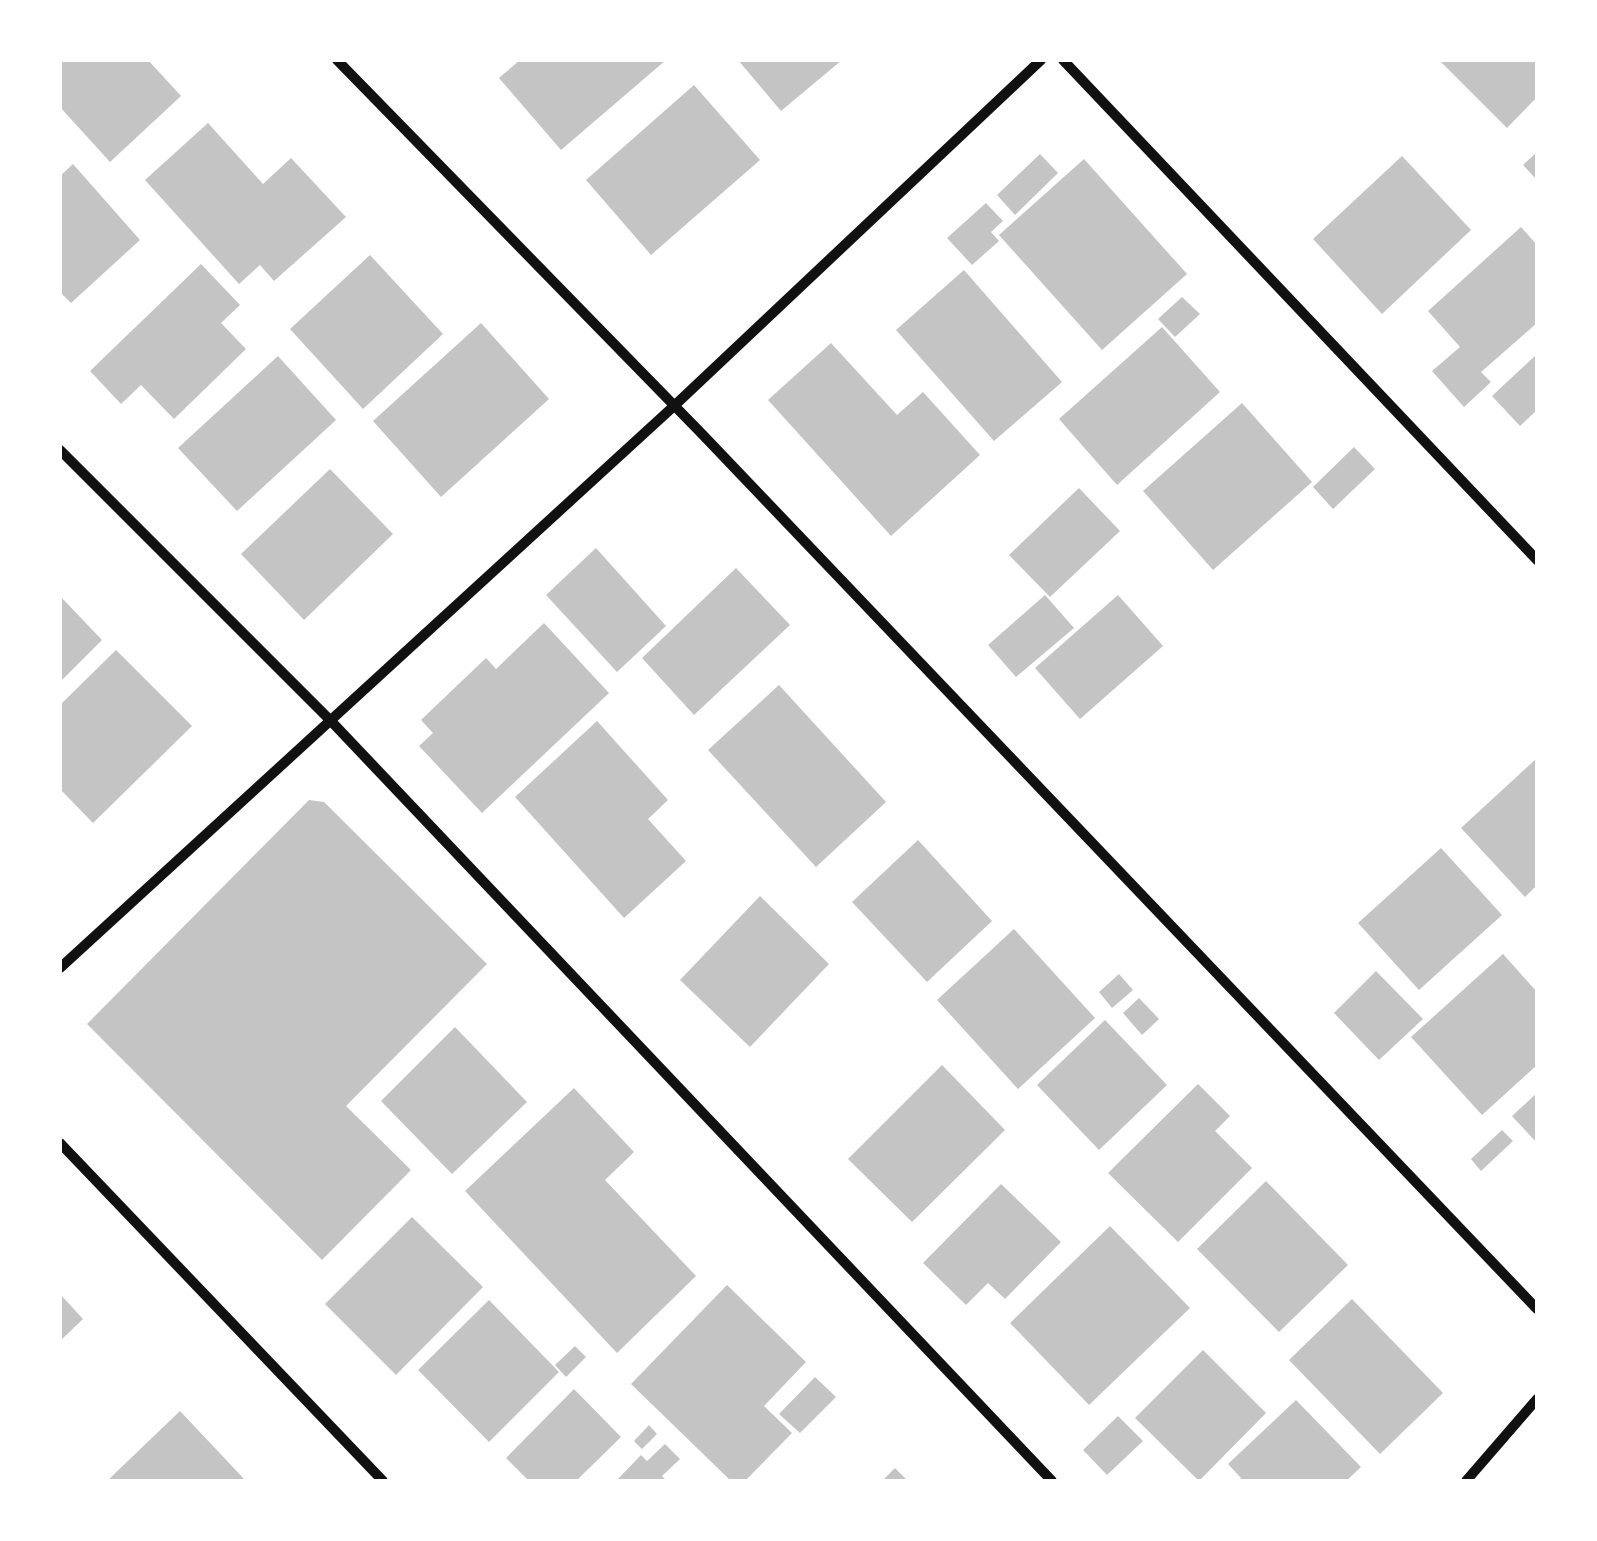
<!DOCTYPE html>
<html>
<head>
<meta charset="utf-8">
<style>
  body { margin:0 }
  #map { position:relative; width:1597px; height:1541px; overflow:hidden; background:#fff; font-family:"Asap Condensed",sans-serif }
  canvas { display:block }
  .frame { position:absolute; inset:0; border:62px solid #fff; pointer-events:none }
</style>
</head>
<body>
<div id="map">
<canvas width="1597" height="1541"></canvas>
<div class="frame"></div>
</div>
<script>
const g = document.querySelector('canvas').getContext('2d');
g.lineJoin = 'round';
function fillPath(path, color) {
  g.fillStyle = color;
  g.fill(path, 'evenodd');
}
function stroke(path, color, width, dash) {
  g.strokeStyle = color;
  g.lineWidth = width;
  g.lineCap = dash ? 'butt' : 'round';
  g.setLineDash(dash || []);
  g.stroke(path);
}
fillPath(new Path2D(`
  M60 60H148L181 96 110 162 60 107Z
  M520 60H666L561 150 499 78Z
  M738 60H842L781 111Z
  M1439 60H1537V97L1507 128Z
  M694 85 760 160 651 255 586 180Z
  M208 123 263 184 291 158 346 217 274 281 260 265 239 284 145 180Z
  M1537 152V180L1523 165Z
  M1040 154 1058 173 1015 215 997 195Z
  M1402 156 1471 230 1382 314 1313 239Z
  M1084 159 1187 274 1102 350 999 235Z
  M73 164 140 240 71 303 60 292V176Z
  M986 203 1003 221 991 232 999 241 972 265 947 238Z
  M1521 227 1537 245V323L1481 372 1491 382 1464 407 1432 371 1460 347 1428 311Z
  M370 255 443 334 363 409 290 329Z
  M201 264 240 305 221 323 246 349 174 419 141 385 121 404 90 371Z
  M964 270 1062 382 994 441 896 330Z
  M1182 297 1200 314 1175 337 1158 319Z
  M481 323 549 399 441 497 373 421Z
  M1162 327 1220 392 1117 485 1059 419Z
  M831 343 897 415 923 392 980 455 891 536 768 400Z
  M1537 354V410L1520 426 1492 396Z
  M278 356 336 420 237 511 178 448Z
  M1242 403 1312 482 1213 570 1143 491Z
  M1354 447 1375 469 1333 509 1313 487Z
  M330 469 393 534 304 620 241 554Z
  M1079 488 1120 531 1050 597 1009 555Z
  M596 548 666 626 617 672 546 595Z
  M736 568 790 625 694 715 642 658Z
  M1045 595 1074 628 1016 677 988 645Z
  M1118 595 1163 646 1080 719 1035 668Z
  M60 596 102 640 60 682Z
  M544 623 609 693 482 813 419 746 433 733 421 720 486 658 496 669Z
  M116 650 192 726 93 823 60 789V705Z
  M779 685 886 802 816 867 708 750Z
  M597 721 668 800 648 819 686 861 624 918 515 797Z
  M1537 758V885L1525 897 1461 828Z
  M309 800 324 802 487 964 346 1106 411 1170 322 1260 87 1024Z
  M918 840 992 921 927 982 852 902Z
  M1441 848 1502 915 1419 990 1358 923Z
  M760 896 829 964 750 1047 680 980Z
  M1014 929 1095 1018 1018 1089 937 1000Z
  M1503 954 1537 992V1065L1482 1115 1411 1037Z
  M1376 971 1423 1019 1379 1060 1334 1013Z
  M1119 974 1133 990 1112 1008 1099 992Z
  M1139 998 1159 1019 1142 1035 1123 1013Z
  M1105 1020 1167 1085 1099 1150 1037 1085Z
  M455 1027 527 1102 452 1174 381 1101Z
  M942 1065 1005 1130 912 1222 848 1159Z
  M1198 1084 1230 1116 1215 1131 1252 1168 1178 1242 1108 1173Z
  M574 1088 634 1152 605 1180 696 1276 617 1353 465 1191Z
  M1537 1093V1143L1512 1116Z
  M1502 1130 1513 1141 1481 1171 1471 1159Z
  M1266 1181 1348 1265 1279 1332 1197 1249Z
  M1001 1184 1061 1242 1005 1299 988 1283 966 1305 923 1263Z
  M412 1217 483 1287 396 1375 325 1304Z
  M1110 1226 1190 1308 1089 1405 1010 1323Z
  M727 1285 806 1362 764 1406 792 1433 745 1481H731L631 1384Z
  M60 1294 83 1319 60 1341Z
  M1352 1299 1443 1393 1380 1454 1289 1360Z
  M489 1300 559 1372 489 1442 418 1370Z
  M575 1346 586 1357 566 1377 555 1365Z
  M1203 1350 1266 1413 1199 1481 1135 1418Z
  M815 1377 836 1397 800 1433 779 1414Z
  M574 1389 621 1437 576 1481H529L506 1458Z
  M1296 1400 1361 1467 1346 1481H1238L1241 1478 1228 1464Z
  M180 1411 246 1481H107Z
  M1118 1416 1143 1441 1107 1475 1083 1450Z
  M649 1425 657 1434 642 1449 634 1441Z
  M665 1444 680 1459 662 1476 667 1481H616L641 1455 647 1461Z
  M895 1468 908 1481H882Z`), '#c4c4c4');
stroke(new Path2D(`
  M337 60 703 435 1537 1309
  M1063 60 1537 560
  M60 450 330 720 1052 1481
  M60 968 674 406 1041 60
  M60 1143 383 1481
  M1466 1481 1537 1399`), '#111', 10);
</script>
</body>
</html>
